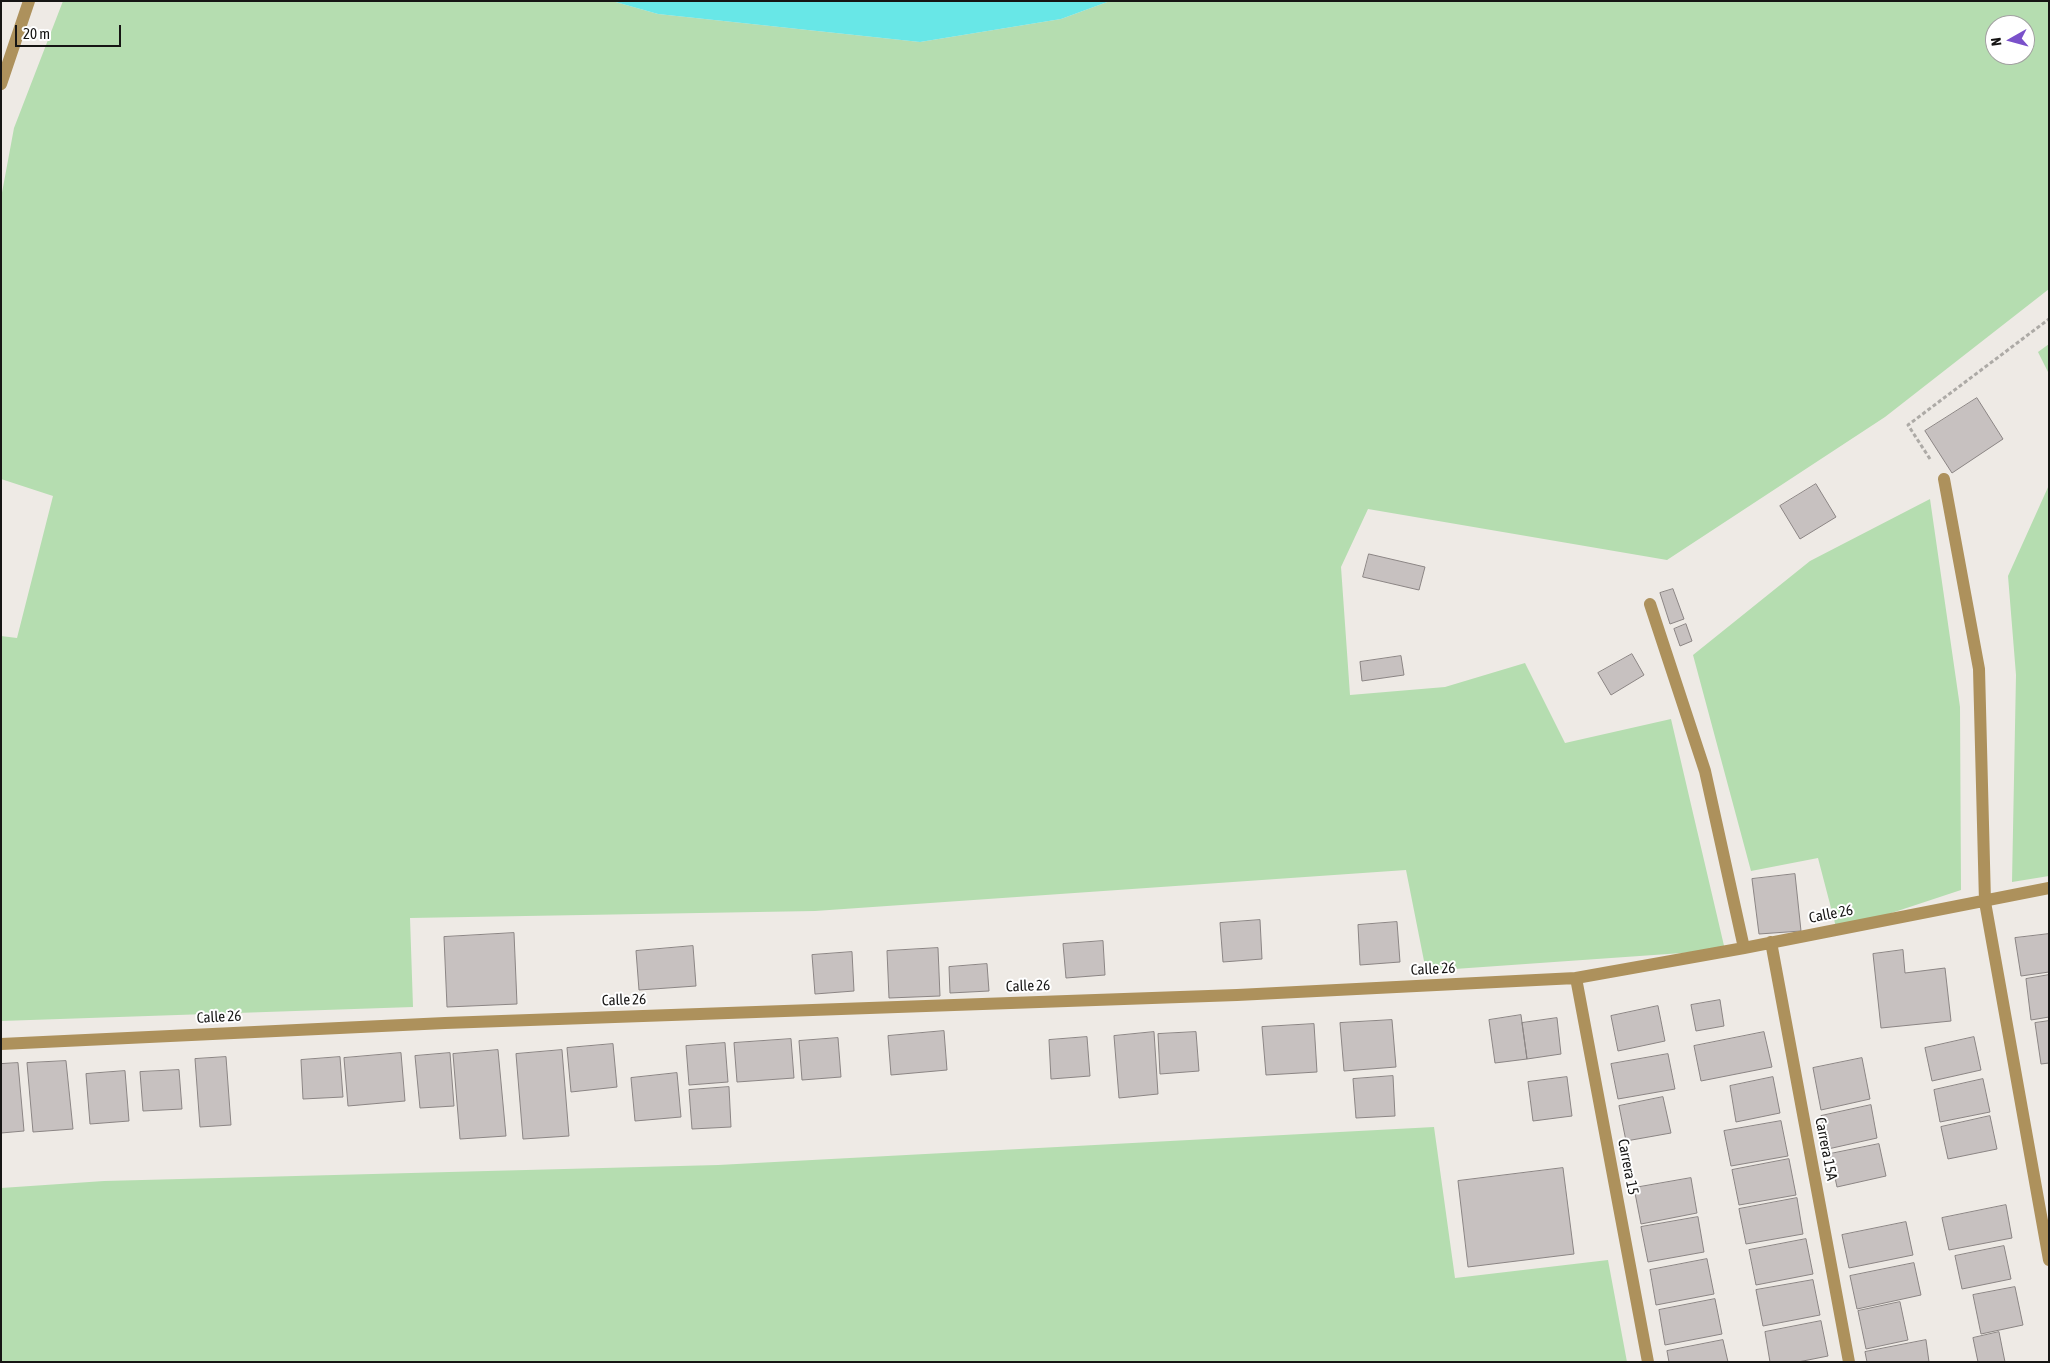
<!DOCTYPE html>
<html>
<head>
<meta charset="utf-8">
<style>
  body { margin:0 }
  #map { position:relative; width:2050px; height:1363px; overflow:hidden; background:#eeeae5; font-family:"Asap Condensed",sans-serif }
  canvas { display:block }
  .frame { position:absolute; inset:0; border:2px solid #161514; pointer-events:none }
  .north { position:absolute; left:1985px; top:15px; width:50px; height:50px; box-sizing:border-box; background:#fff; border:1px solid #a2a1a1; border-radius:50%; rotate:263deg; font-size:14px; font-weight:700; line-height:20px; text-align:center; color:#161514 }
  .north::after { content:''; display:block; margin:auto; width:18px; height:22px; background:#7a51ca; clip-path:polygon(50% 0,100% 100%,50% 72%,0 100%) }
  .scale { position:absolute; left:15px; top:25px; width:106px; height:22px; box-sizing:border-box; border:2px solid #161514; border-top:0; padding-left:6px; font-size:15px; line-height:18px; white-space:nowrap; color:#161514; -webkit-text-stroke:4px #fff; paint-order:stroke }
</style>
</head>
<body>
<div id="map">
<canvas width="2050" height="1363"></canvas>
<div class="frame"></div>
<div class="north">N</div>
<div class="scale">20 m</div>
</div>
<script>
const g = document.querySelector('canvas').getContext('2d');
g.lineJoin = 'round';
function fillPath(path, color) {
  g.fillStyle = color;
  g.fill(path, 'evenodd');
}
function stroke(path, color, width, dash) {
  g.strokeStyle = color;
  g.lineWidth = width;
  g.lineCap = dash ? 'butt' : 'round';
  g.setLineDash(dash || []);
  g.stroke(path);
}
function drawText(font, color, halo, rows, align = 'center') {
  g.font = font + ' "Asap Condensed",sans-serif';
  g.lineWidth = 4;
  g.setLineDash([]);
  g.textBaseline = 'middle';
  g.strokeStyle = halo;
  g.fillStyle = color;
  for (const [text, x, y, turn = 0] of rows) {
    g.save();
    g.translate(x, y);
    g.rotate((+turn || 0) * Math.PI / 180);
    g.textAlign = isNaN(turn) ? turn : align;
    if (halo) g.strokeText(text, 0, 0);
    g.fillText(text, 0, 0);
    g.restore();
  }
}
fillPath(new Path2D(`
  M63 1H612L658 14 920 42 1061 19 1110 1H2049V289L1885 417 1667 560 1368 509 1341 567 1350 695 1445 687 1525 663 1565 743 1671 719 1725 950 1426 971 1406 870 815 911 410 918 413 1007 1 1021V636L17 638 53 496 1 479V198L14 128ZM1995 25H2025V55H1995Z
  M2049 344V374L2038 352Z
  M2049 485V876L2012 882 2016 675 2008 576Z
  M1930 499 1960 707 1961 890 1837 931 1818 858 1751 871 1693 655 1810 561Z
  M1434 1127 1455 1278 1608 1260 1627 1362H1V1188L104 1181 718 1165Z`), '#b5ddb0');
fillPath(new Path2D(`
  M612 1H1110L1061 19 920 42 658 14Z`), '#68e7e7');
const building = new Path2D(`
  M1977 398 2003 439 1952 473 1925 431Z
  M1816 484 1836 517 1800 539 1780 506Z
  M1369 554 1425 567 1419 590 1363 577Z
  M1673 589 1684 619 1670 624 1660 593Z
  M1686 624 1692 641 1680 646 1674 629Z
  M1632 654 1644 675 1611 695 1598 673Z
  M1401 656 1404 675 1362 681 1360 662Z
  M1795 874 1801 931 1759 934 1752 879Z
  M1260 920 1262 959 1223 962 1220 923Z
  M1397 922 1400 962 1360 965 1358 925Z
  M514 933 517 1004 447 1007 444 937Z
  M2049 934V972L2021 976 2015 938Z
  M1103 941 1105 975 1066 978 1063 944Z
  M693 946 696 986 639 990 636 951Z
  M938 948 940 996 889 998 887 951Z
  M1903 950 1905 973 1945 968 1951 1021 1881 1028 1873 954Z
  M852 952 854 991 815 994 812 955Z
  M987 964 989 991 950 993 949 967Z
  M2049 975V1017L2031 1020 2026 979Z
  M1720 1000 1724 1026 1696 1031 1691 1005Z
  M1658 1006 1665 1041 1618 1051 1611 1016Z
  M1521 1015 1527 1059 1495 1063 1489 1020Z
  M1557 1018 1561 1054 1527 1059 1522 1023Z
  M1392 1020 1396 1067 1344 1071 1340 1023Z
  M2049 1021V1063L2041 1064 2035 1023Z
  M1314 1024 1317 1072 1266 1075 1262 1027Z
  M944 1031 947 1070 891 1075 888 1036Z
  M1154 1032 1158 1094 1119 1098 1114 1036Z
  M1196 1032 1199 1071 1160 1074 1158 1034Z
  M1764 1032 1772 1067 1701 1081 1694 1046Z
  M1087 1037 1090 1076 1051 1079 1049 1040Z
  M1974 1037 1981 1070 1932 1081 1925 1048Z
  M838 1038 841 1077 802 1080 799 1041Z
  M791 1039 794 1078 737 1082 734 1043Z
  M725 1043 728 1082 689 1085 686 1046Z
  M613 1044 617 1087 571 1092 567 1048Z
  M498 1050 506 1136 460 1139 453 1054Z
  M562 1050 569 1136 523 1139 516 1054Z
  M401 1053 405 1101 348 1106 344 1058Z
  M450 1053 454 1106 420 1108 415 1056Z
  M1668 1054 1675 1089 1618 1099 1611 1064Z
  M226 1057 231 1125 200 1127 195 1059Z
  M340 1057 343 1097 303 1099 301 1060Z
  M1862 1058 1870 1099 1821 1110 1813 1068Z
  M66 1061 73 1129 33 1132 27 1063Z
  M18 1063 24 1131 1 1133V1064Z
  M179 1070 182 1109 143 1111 140 1072Z
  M125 1071 129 1121 90 1124 86 1074Z
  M677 1073 681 1117 635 1121 631 1078Z
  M1393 1076 1395 1116 1356 1118 1353 1079Z
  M1567 1077 1572 1116 1533 1121 1528 1082Z
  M1773 1077 1780 1113 1736 1122 1730 1086Z
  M1983 1079 1990 1112 1940 1122 1934 1090Z
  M729 1087 731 1127 692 1129 689 1090Z
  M1663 1097 1671 1133 1626 1141 1619 1106Z
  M1871 1105 1877 1138 1828 1149 1821 1116Z
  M1990 1116 1997 1149 1948 1159 1941 1127Z
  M1781 1121 1788 1156 1731 1166 1724 1131Z
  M1879 1144 1886 1176 1837 1187 1830 1154Z
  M1789 1159 1796 1195 1739 1205 1732 1170Z
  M1563 1168 1574 1254 1468 1267 1458 1181Z
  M1691 1178 1697 1213 1641 1224 1634 1188Z
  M1797 1198 1803 1234 1746 1244 1739 1209Z
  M2006 1205 2012 1238 1949 1250 1942 1218Z
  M1698 1217 1704 1252 1648 1262 1641 1227Z
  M1906 1222 1913 1255 1849 1268 1842 1235Z
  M1806 1239 1813 1274 1756 1285 1749 1250Z
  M2004 1246 2011 1279 1962 1289 1955 1256Z
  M1707 1259 1714 1294 1656 1305 1650 1270Z
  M1914 1263 1921 1295 1857 1309 1850 1276Z
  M1813 1280 1820 1315 1763 1326 1756 1290Z
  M2015 1287 2023 1325 1981 1334 1973 1295Z
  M1715 1299 1722 1334 1665 1345 1659 1310Z
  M1900 1302 1908 1340 1866 1349 1858 1311Z
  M1821 1321 1828 1356 1798 1362H1770L1765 1332Z
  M1999 1332 2005 1362H1978L1973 1338Z
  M1723 1340 1728 1362H1669L1667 1351Z
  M1926 1340 1929 1362H1867L1865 1352Z`);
fillPath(building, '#c7c1c0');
stroke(building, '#8b8584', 1);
stroke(new Path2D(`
  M1930 459 1908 425 2049 319`), '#adaaa6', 3, [4, 2.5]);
stroke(new Path2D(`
  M1 84 29 1
  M1944 479 1979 669 1985 902 2049 1260
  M1650 604 1705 771 1744 948
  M1771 942 1849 1362
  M1576 978 1648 1362
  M1 1044 445 1023 1237 995 1576 978 1744 948 2049 888`), '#ad915c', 12);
drawText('15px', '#161514', '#fff', [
  ["Calle 26",1831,914,-11],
  ["Calle 26",1433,969,-3],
  ["Calle 26",1028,986,-2],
  ["Calle 26",624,1000,-2],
  ["Calle 26",219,1017,-3],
  ["Carrera 15A",1826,1149,79],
  ["Carrera 15",1628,1167,79]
]);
</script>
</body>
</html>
